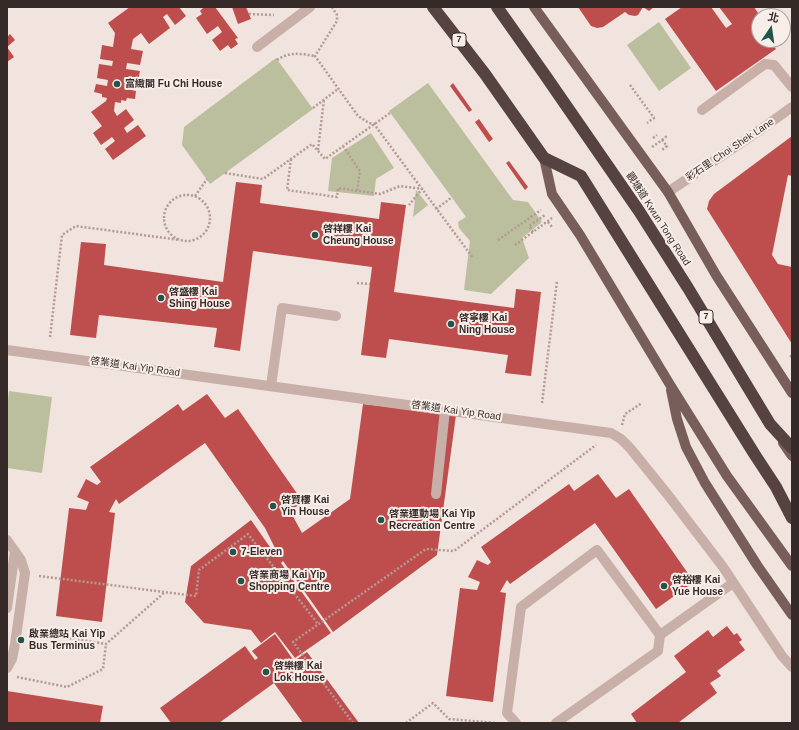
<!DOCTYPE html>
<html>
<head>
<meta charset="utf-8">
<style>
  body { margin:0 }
  #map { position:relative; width:799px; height:730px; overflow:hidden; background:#f1e3dd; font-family:Arial,"Noto Sans TC",sans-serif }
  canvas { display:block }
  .frame { position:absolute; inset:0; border:8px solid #362a29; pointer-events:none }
  .north { position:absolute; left:751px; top:8px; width:40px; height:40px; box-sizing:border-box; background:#f8eee9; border:1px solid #aaa09c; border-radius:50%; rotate:13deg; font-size:11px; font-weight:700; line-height:16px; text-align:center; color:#362a29 }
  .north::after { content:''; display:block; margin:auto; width:14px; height:18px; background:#21554c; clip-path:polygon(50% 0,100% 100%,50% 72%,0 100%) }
</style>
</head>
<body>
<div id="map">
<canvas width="799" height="730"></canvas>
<div class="frame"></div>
<div class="north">北</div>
</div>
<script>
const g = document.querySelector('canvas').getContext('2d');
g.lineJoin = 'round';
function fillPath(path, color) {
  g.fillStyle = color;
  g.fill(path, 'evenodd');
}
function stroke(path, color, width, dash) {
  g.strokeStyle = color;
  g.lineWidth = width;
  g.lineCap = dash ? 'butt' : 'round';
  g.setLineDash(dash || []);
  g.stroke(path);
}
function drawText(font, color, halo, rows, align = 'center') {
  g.font = font + ' Arial,"Noto Sans TC",sans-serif';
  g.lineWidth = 4;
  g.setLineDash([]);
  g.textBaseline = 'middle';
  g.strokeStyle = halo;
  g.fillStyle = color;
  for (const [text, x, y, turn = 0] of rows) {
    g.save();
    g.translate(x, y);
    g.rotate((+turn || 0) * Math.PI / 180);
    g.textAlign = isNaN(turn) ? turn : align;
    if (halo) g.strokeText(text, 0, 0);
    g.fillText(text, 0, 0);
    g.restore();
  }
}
fillPath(new Path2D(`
  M659 22 691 68 659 91 627 45Z
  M276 58 313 109 210 184 182 145 184 127Z
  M428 83 513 200 528 202 542 222 522 238 529 258 491 294 464 290 470 241 459 228 458 222 466 217 389 111Z
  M371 133 394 168 376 179 374 196 328 191 332 158Z
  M416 190 428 205 413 217Z
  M9 391 52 397 42 473 7 468V409Z`), '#bbbf9e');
fillPath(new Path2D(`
  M130 7H179L186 16 175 25 167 14 163 17 170 28 149 44 141 33 133 39 131 49 143 51 140 65 127 63 126 69 140 71 137 85 126 83V89L136 91 135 99 127 98 126 101 121 100V103L115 102 114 111 117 116 126 109 134 120 124 128 127 133 138 125 146 136 113 160 105 149 115 141 112 137 101 145 93 133 102 126 91 112 106 101 107 98 102 97V94L94 92 96 84 107 86 108 80 97 78 99 64 112 66 113 61 100 59 102 45 113 47 115 33 108 23Z
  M204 7H215L238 38 235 39 238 44 231 49 228 45 220 51 212 40 222 32 218 26 207 34 196 18 202 14 200 11Z
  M232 7H246L251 19 238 24Z
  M578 7H654L649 11 643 7 638 15 635 16 629 15 625 12 603 27 597 28 591 26Z
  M682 7H711L726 28 732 24 719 7H754L760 16H759V40H770L776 49 716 91 665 19Z
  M10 34 15 40 7 47V37Z
  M7 47 14 57 7 62Z
  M453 83 472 110 469 112 450 86Z
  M479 119 493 139 489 142 475 122Z
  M792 136V176L788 175 772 255 778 264 792 267V286H791L792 288V344L707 209 709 201 714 194Z
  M509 161 528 187 525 190 506 163Z
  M236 182 262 185 260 203 379 219 381 202 406 205 394 292 514 308 516 289 541 292 531 376 505 373 508 355 389 339 386 358 361 355 372 267 253 251 240 351 214 347 217 328 99 315 96 338 70 335 81 242 106 244 104 265 223 282Z
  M207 394 225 418 238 409 303 502 290 511 302 533 350 499 363 404 456 415 437 555 333 632 283 561 281 563 331 633 295 658 275 632 261 643 251 630 204 623 185 602 191 566 251 520 272 550 275 548 265 528 205 443 119 504 116 499 109 512 115 513 102 622 56 616 69 508 86 510 89 502 77 497 86 479 97 485 101 482 90 467 178 404 183 411Z
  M598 474 616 498 629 489 694 582 656 609 595 523 510 584 507 580 500 592 506 593 493 702 446 696 460 588 477 590 480 582 468 577 477 560 488 565 491 562 481 547 569 484 574 491Z
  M727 626 734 635 737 633 742 640 739 642 745 650 717 671 721 676 710 683 717 693 678 723H637L631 714 686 672 674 656 708 630 713 637Z
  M275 634 294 661 307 652 359 723H303L274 683 219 723H171L160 708 245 646 255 660 258 658 252 651Z
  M7 691 103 706 100 723H7Z`), '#be4e4d');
stroke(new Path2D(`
  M332 7 337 15V21L315 56 358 116 369 123 374 124 473 258
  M249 14 274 15
  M277 60C290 51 301 54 315 56
  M630 85 654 118 647 123
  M313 108 338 89
  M653 138 657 135
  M662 140 668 135
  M343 146 360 171 357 191
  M652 147 662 140 667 146 662 150
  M318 150 324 99
  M291 159 287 190 337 197 338 188 380 194 400 186 422 189 409 205
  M225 173 263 179 312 144 325 159 390 113
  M164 218a23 23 0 1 1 46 0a23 23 0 1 1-46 0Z
  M195 196 207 179
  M436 209 451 198
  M548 222 552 227
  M533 232 529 226 545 215
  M498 240 541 210
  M515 245 552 218
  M357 283 370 284
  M50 337 62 235 76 226 180 240
  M790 357 792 355
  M542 403 557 281
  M622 425 625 414 642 403
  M39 576 196 596 199 570 248 534 318 624
  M30 632 106 644 165 592
  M17 677 67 687 103 669 106 644
  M353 723 293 642 426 549 454 551 596 445
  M406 723 433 703 449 719 497 723`), '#b49a94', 2.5, [2, 2]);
stroke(new Path2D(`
  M257 47 310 7
  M702 110 765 64 774 65 792 87
  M668 192 760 130 792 107
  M7 350 611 433 621 439 630 448 668 495 723 567 782 656 792 667
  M271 386 282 308 336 316
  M436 494 445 410
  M7 540 21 560 25 573 15 644 12 659 7 668
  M7 608 15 551
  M516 723 507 713 521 607 597 550 660 635
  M556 723 658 651 660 635 733 583`), '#c8b0a9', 10);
stroke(new Path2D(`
  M534 7 668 192 716 275 792 393
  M544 158 552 194 580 235 669 383 727 476 792 566
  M671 390 677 419 686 447 705 483 757 565 792 615
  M783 443 792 456`), '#775e5b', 10);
stroke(new Path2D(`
  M433 7 485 74 544 158 581 176 755 455 776 487 792 518
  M497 7 545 75 639 211 688 288 770 424 792 448`), '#564240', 12);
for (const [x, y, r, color] of [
  [117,84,4,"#21554c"],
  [315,235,4,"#21554c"],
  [161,298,4,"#21554c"],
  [451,324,4,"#21554c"],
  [273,506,4,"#21554c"],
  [381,520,4,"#21554c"],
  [233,552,4,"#21554c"],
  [241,581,4,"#21554c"],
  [664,586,4,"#21554c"],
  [21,640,4,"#21554c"],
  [266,672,4,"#21554c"]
]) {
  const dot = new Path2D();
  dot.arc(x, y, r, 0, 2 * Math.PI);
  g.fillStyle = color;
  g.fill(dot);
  stroke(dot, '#f8eee9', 1.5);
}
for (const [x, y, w] of [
  [459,40,14],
  [706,317,14]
]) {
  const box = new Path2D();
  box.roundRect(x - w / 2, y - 7, w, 14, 3);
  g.fillStyle = '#f8eee9';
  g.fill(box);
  stroke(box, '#362a29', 1);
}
drawText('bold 9px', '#362a29', null, [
  ["7",459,40],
  ["7",706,317]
]);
drawText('bold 10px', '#362a29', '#f8eee9', [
  ["富緻閣 Fu Chi House",125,84],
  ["啓祥樓 Kai",323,229],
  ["Cheung House",323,241],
  ["啓盛樓 Kai",169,292],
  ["Shing House",169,304],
  ["啓寧樓 Kai",459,318],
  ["Ning House",459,330],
  ["啓賢樓 Kai",281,500],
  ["Yin House",281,512],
  ["啓業運動場 Kai Yip",389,514],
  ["Recreation Centre",389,526],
  ["7-Eleven",241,552],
  ["啓業商場 Kai Yip",249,575],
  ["Shopping Centre",249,587],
  ["啓裕樓 Kai",672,580],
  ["Yue House",672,592],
  ["啟業總站 Kai Yip",29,634],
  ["Bus Terminus",29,646],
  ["啓樂樓 Kai",274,666],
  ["Lok House",274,678]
], 'left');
drawText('10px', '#362a29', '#f8eee9', [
  ["彩石里 Choi Shek Lane",730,150,-34],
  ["觀塘道 Kwun Tong Road",658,219,57],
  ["啓業道 Kai Yip Road",135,367,8],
  ["啓業道 Kai Yip Road",456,411,8]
]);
</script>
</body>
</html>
